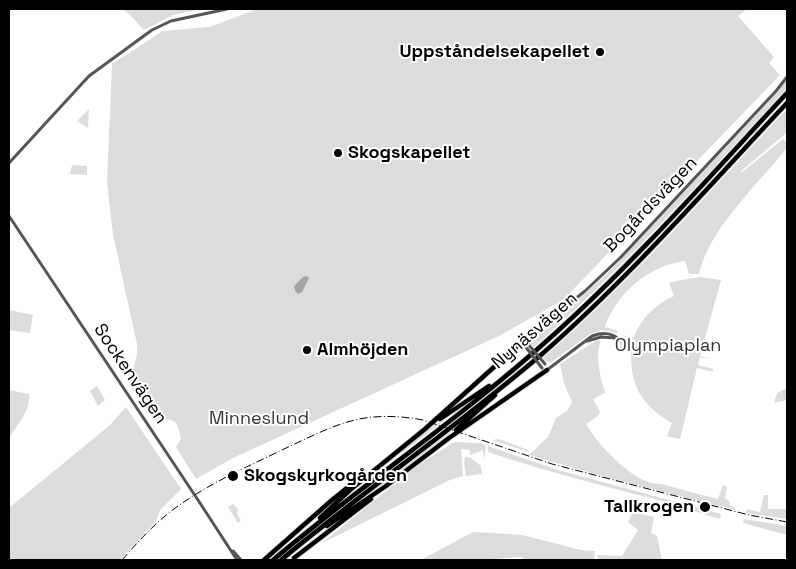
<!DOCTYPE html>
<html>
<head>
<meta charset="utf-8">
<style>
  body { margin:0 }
  #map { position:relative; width:796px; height:569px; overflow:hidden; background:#fff; font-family:"Space Grotesk",sans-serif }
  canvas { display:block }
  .frame { position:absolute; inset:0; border:10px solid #000; pointer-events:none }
</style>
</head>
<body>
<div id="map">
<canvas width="796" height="569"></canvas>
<div class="frame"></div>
</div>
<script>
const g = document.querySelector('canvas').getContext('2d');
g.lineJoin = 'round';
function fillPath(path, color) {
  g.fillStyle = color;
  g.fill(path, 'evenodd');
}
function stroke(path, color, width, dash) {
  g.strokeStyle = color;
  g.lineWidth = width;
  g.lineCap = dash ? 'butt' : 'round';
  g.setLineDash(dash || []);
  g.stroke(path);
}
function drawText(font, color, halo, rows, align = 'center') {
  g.font = font + ' "Space Grotesk",sans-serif';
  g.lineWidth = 4;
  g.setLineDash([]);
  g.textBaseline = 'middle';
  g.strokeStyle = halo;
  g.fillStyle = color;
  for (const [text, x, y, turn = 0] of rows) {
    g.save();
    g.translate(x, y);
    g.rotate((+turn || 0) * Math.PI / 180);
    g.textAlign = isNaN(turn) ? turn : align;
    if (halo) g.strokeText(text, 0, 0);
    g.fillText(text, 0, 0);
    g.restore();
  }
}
fillPath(new Path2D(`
  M122 9H202L173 15 144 30 129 14Z
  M258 9H747L738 16 774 57 769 63 780 75 563 300 499 336 233 458 196 479 176 447 181 439C177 420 175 418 156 421L129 385 137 354V344L113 235 107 182 112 64 163 31 209 27Z
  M787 80V88C705 177 624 267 534 347L530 343C533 334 544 332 549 324L588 291 617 264 769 101Z
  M89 109 88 128 77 121Z
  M787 109V130L784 135 740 172 741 173 783 139 787 143V148C758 184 709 229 699 274H689L685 261C649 266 617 292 605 327L618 331 617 333 602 330 590 334 550 363 545 361 543 358C631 281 708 193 787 109Z
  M72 165 87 166V175L70 174Z
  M700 277 721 280 700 356 715 360 700 357 698 365 713 369V372L697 368 680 439 667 436 672 423C641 405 630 385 631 350L618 346V345L631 349 618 344 619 341 632 346 634 339 620 335 634 337C641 318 656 304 674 296L669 283 681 280Z
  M9 310 33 315 30 333 9 330Z
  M597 340 601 341C594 357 601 377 605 393L593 399 600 412 598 416 586 424C597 444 629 477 651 483 656 484 661 483 666 485 684 490 700 495 718 499L723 485 727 487 725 498 730 502 729 505 736 508 735 510 609 478 529 455 548 437 556 418 567 411 572 402 564 383 560 364Z
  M97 386 105 400 98 406 90 391Z
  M787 388V400L774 403 777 393Z
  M9 390 29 394C31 410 19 422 11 435L9 437Z
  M126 407 181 489 160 510 156 521 120 560H9V508L110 425Z
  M453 412 454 413 344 497 421 435Z
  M461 422V423L442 440 353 508 352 506Z
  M499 439 528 450 529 452 492 440Z
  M454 442 480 443 486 445 484 461 483 450 470 455V450L461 449 463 476 450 480 322 543 417 466Z
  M488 446 558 470 721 514 720 519 684 508V507C618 489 552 474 488 452Z
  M465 457 471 458 481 466 482 474 466 476 464 463Z
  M764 495H768V509H787V519L745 513 747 509 760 512Z
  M233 504 238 509 237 514 241 520 238 523 228 507Z
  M633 512 654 517 651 533 657 536 662 560H598L597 555 622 556 638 530 628 522Z
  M744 519 787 526V535L743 523Z
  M473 532 522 535 581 550 595 551 594 560H526L520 557 480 560H421Z`), '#dcdcdc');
fillPath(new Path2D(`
  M307 276 309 278 302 292 298 294 295 291 294 286 303 277Z`), '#a3a3a3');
const trunk = new Path2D(`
  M440 419 489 386
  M456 430 495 395
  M320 518 350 490 425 429 523 341
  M327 526 386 486 449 438 547 370
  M294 558 371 499
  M264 560 332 500 363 475
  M273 560C363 484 462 417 550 338 635 262 710 176 787 93
  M281 560C366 489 458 426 542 354 630 277 707 188 787 103`);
stroke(trunk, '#dbdbdb', 6);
stroke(new Path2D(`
  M9 163 89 76 141 38 152 30 171 21 227 9
  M9 216 198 500 237 560
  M523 341 585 291 621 257 776 91 787 77
  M587 341 601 337 615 338
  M547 370 592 336C601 333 609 332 618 338
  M233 551 241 560`), '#555', 3);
stroke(trunk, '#000', 4.5);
stroke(new Path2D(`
  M122 560C137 543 152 526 170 512 205 485 245 468 284 449 308 438 332 425 359 419 380 415 402 416 423 420L552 464 749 515 787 522`), '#000', 1, [8, 2.5, 1, 2.5]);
stroke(new Path2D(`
  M528 344 545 364
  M525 346 542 368`), '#555', 3);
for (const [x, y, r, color] of [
  [600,52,5,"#000"],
  [338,153,5,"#000"],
  [307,350,5,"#000"],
  [233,476,6,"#000"],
  [705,507,6,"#000"]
]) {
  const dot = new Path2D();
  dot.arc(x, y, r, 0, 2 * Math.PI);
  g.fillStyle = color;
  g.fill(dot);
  stroke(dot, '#fff', 2);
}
drawText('bold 18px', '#000', '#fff', [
  ["Uppståndelsekapellet",590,52,"right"],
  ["Skogskapellet",348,153],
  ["Almhöjden",317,350],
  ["Skogskyrkogården",244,476],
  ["Tallkrogen",694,507,"right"]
], 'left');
drawText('18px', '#000', '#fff', [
  ["Bogårdsvägen",651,205,-46],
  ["Nynäsvägen",535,331,-41],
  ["Sockenvägen",130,374,56]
]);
drawText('18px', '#333', '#fff', [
  ["Olympiaplan",668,346],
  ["Minneslund",259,419]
]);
</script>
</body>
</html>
